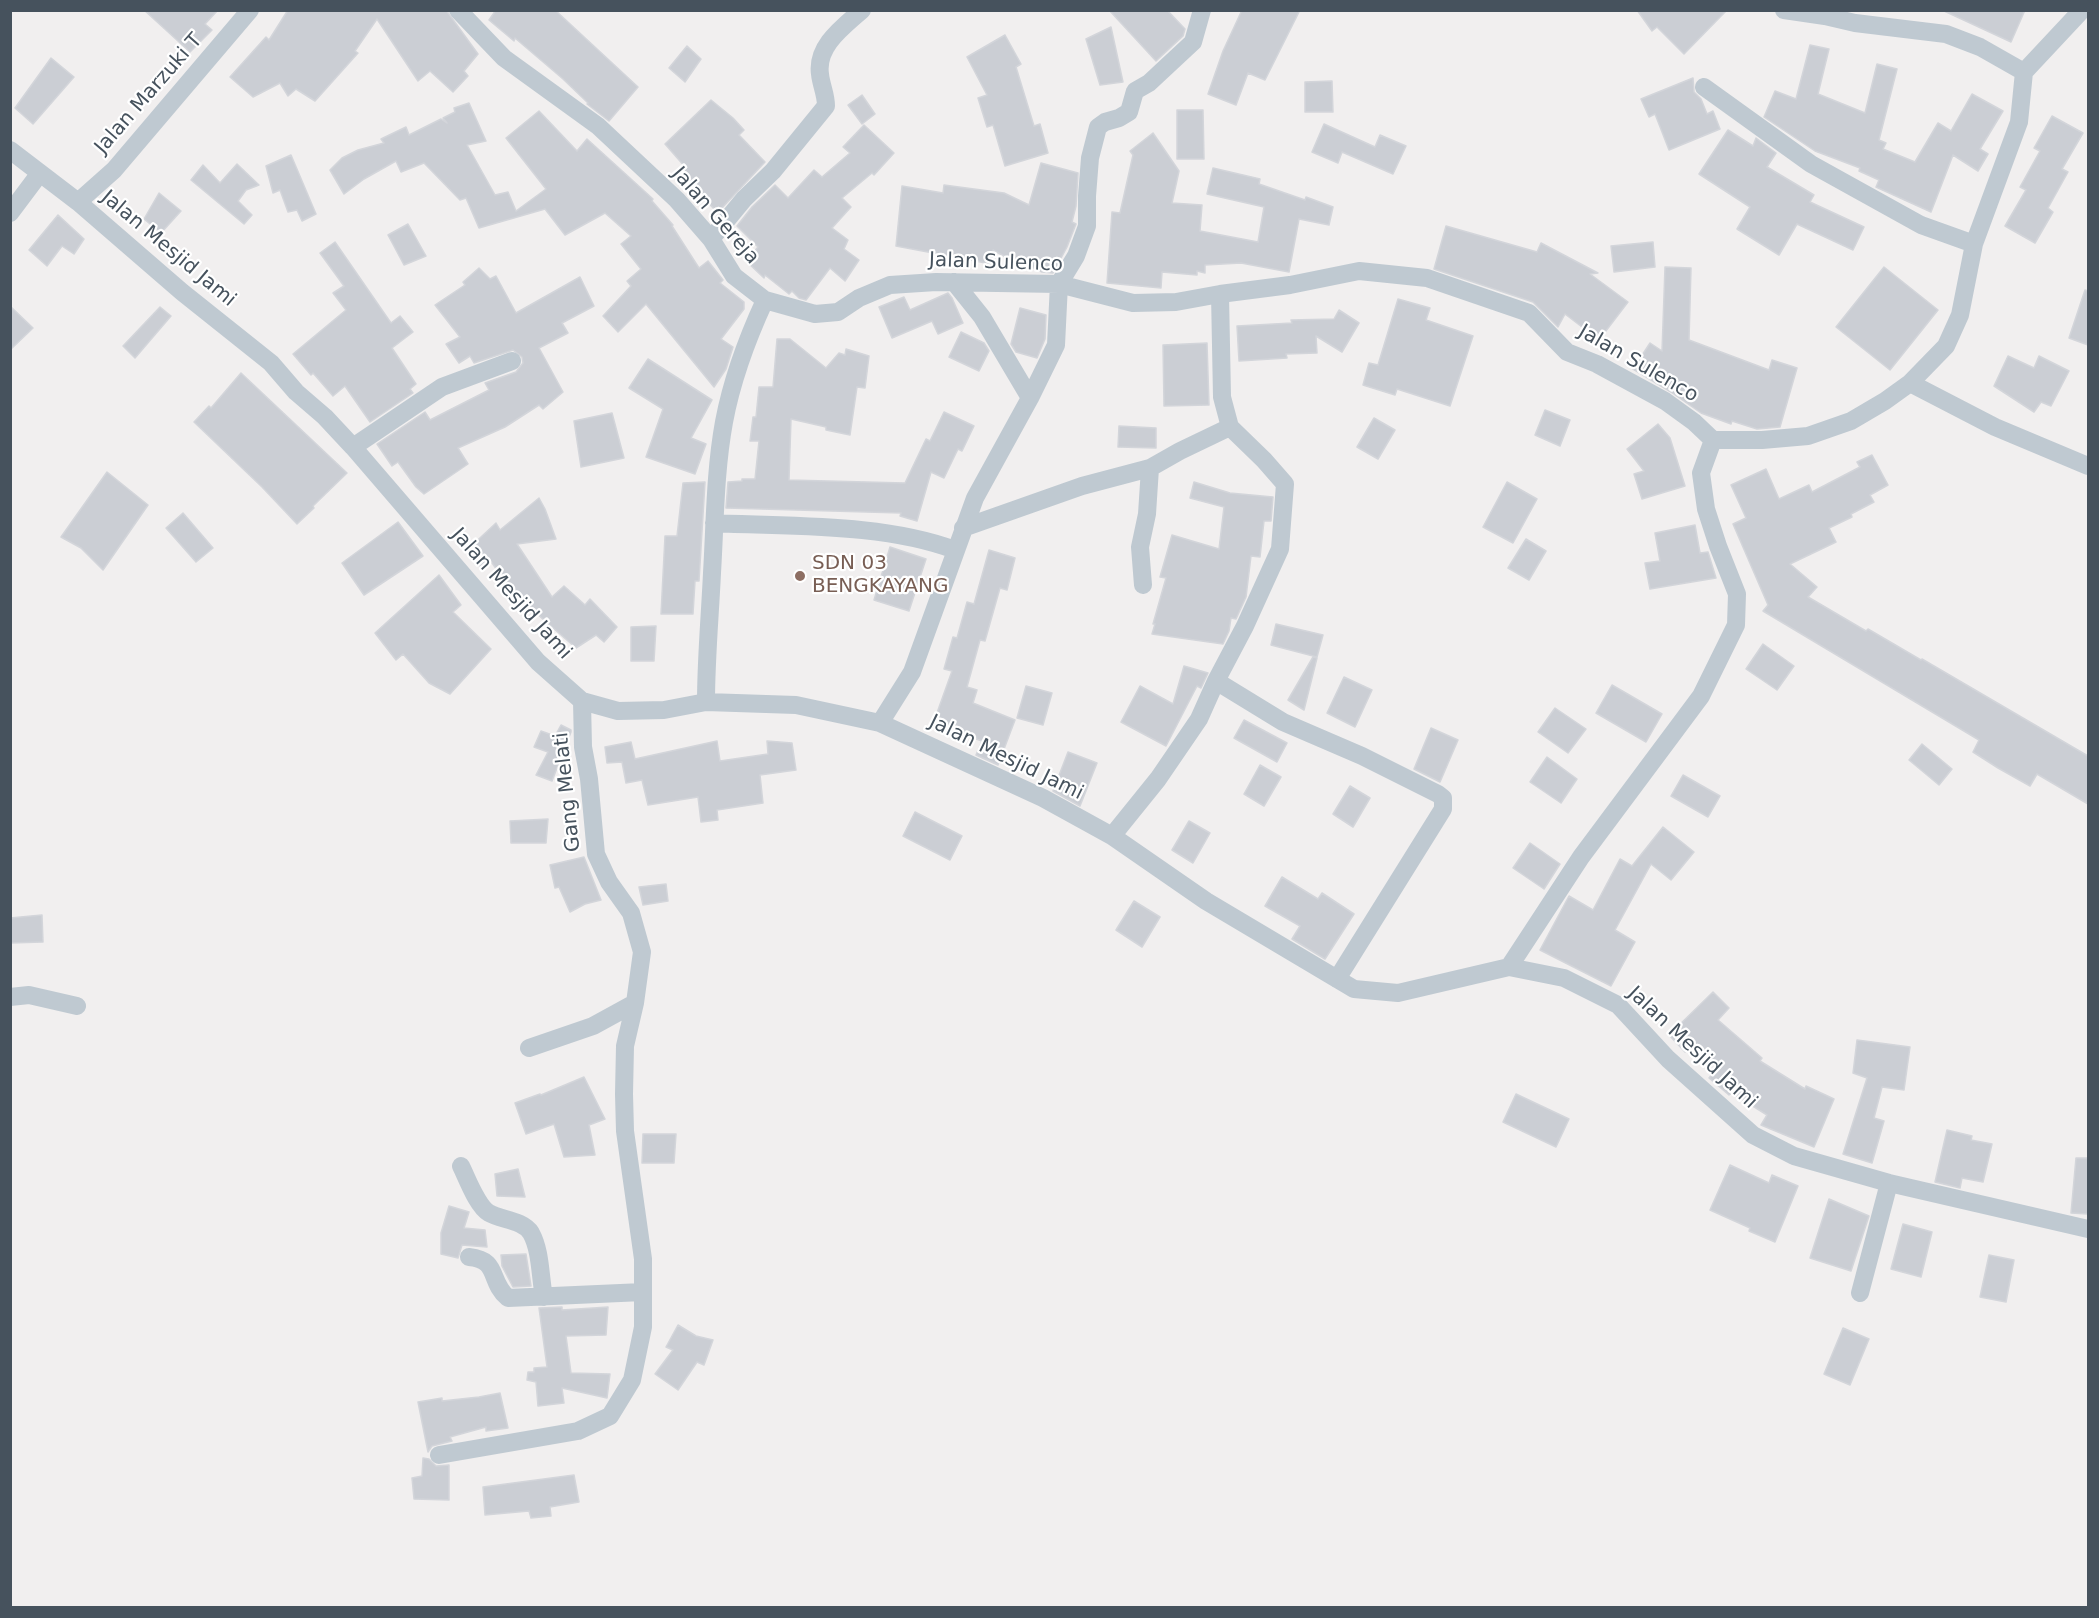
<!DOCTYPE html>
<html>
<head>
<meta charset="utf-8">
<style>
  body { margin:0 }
  #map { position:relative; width:2099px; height:1618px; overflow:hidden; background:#f1efef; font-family:"DejaVu Sans",sans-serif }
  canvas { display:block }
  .frame { position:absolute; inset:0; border:12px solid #46525d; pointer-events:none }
</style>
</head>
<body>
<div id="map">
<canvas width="2099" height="1618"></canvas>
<div class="frame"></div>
</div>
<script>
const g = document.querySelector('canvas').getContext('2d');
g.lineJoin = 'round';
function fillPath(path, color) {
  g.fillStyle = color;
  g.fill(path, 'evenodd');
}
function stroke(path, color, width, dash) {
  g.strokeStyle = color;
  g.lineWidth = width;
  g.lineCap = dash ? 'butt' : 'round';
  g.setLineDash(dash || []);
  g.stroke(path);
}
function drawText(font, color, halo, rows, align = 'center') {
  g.font = font + ' "DejaVu Sans",sans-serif';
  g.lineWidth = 4.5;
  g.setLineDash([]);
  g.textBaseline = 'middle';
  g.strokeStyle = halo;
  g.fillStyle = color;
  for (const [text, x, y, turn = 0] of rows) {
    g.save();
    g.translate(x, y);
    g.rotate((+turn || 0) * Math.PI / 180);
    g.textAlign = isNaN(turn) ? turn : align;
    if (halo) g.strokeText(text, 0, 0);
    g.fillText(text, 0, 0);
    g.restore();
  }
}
const building = new Path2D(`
  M144 10H218L205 24 212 30 190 52Z
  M288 10H446L478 54 464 71 468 76 453 92 430 71 418 81 377 19 355 51 358 53 315 101 296 89 288 96 280 83 253 97 230 77 266 37 269 40Z
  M496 10H555L638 87 609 121 587 104 588 103 563 79 515 38 514 41 489 20Z
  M1109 10H1167L1185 29 1183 36 1156 61Z
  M1242 10H1300L1265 80 1248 73 1236 105 1208 94 1223 51Z
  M1637 10H1727L1684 54 1657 27 1652 31Z
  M1942 10H2025L2011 42Z
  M1111 27 1123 82 1100 85 1086 39Z
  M1005 35 1021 64 1016 67 1034 126 1040 124 1048 153 1005 166 993 125 987 127 978 98 987 95 967 57Z
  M1810 45 1829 49 1818 94 1865 113 1877 64 1897 69 1879 140 1886 143 1883 149 1915 162 1938 123 1951 131 1972 94 2003 111 1980 149 1988 154 1978 171 1953 155 1931 212 1876 187 1879 180 1859 171 1860 168 1815 151 1764 117 1775 91 1796 99Z
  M687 46 701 59 685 82 669 68Z
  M51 58 74 77 33 124 15 108Z
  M1693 78 1694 92 1701 99 1707 114 1713 111 1720 129 1669 150 1655 114 1649 117 1641 99Z
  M1332 81 1333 112H1305V82Z
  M862 95 875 114 862 124 848 105Z
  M711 100 733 118 744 130 739 135 765 162 721 209 718 207 715 210 681 174 686 168 665 144Z
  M469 103 486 141 467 145 495 195 508 192 516 211 546 189 506 138 539 111 577 151 587 139 653 199 652 201 673 225 672 226 699 268 708 261 723 280 720 283 744 302V309L721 339 733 347 726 369 714 387 646 304 618 332 603 316 631 286 627 281 641 269 621 244 631 236 605 213 565 235 545 209 479 228 466 198 460 200 424 163 401 172 396 161 364 179 344 194 330 170 342 158 358 150 384 143 381 139 406 127 409 135 441 119 447 123 443 118 455 112 454 108Z
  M1177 110H1203L1204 159H1177Z
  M2052 116 2083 133 2062 169 2068 172 2048 208 2053 212 2035 243 2005 226 2026 190 2020 187 2040 151 2034 148Z
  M1324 124 1375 147 1380 135 1406 146 1393 174 1342 152 1338 163 1312 152Z
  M864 125 894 153 874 175 872 173 842 198 851 207 832 228 848 240 844 249 859 260 845 281 830 268 806 300 799 298 792 291 789 294 765 275 764 278 746 261 758 247 737 226 752 207 775 185 788 198 814 170 822 177 850 153 843 147Z
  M1728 130 1753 146 1756 138 1776 153 1767 167 1814 195 1810 202 1864 227 1853 250 1797 224 1779 255 1737 229 1750 207 1699 174Z
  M1153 133 1179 171 1172 203 1202 205 1200 231 1258 242 1264 207 1207 194 1213 168 1260 179 1259 184 1305 200 1306 197 1333 207 1329 225 1299 219 1289 272 1241 263 1205 265V273L1197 271V275L1162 272 1161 288 1107 283 1112 212 1120 213 1133 155 1130 151Z
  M291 155 316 214 302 221 297 210 288 212 280 190 273 193 266 166Z
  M1041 163 1078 173 1076 206 1072 222 1076 224 1067 247 1053 273 1042 272 1022 262 1020 265 993 250 991 264 896 246 902 186 943 193 944 185 1004 193 1029 205Z
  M237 164 259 185 246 190 238 201 252 215 244 224 191 180 203 165 220 183Z
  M159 193 181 211 161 233 144 219Z
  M58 215 84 239 74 254 62 246 47 266 29 250Z
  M408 224 426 256 404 265 388 235Z
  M1446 226 1537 252 1541 243 1598 273 1590 274 1628 302 1599 340 1565 314 1558 327 1533 302 1434 269Z
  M335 242 391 323 400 316 413 332 392 348 416 384 410 389 413 393 370 422 345 386 333 396 313 373 311 375 293 354 346 310 333 293 344 286 320 253Z
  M1653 242 1655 267 1614 272 1611 246Z
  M1665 267 1691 268 1689 340 1769 370 1772 360 1797 368 1780 427 1757 429 1732 421 1731 424 1701 413 1671 392 1633 369 1650 343 1662 351Z
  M1884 267 1938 310 1890 370 1836 327Z
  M479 268 490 279 496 276 516 313 580 277 594 306 562 323 568 333 539 348 563 392 543 409 539 405 505 427 458 448 468 464 424 494 416 487 398 462 392 466 377 444 425 412 430 420 489 390 485 383 516 372 523 363 522 357 513 350 474 363 470 356 459 363 446 344 460 337 435 305 465 285 463 282Z
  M2085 290 2088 291V345L2069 338Z
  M948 293 952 298 963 323 938 334 932 321 892 338 879 307 904 297 910 310Z
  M1398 299 1430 308 1426 320 1473 336 1450 406 1397 389 1395 395 1363 385 1369 363 1378 365Z
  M10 306 33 328 10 350Z
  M160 307 171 316 135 358 123 346Z
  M1020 308 1046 315 1045 339 1037 358 1016 352 1011 344Z
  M1339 310 1359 323 1342 352 1316 336 1317 353 1286 354 1287 358 1239 361 1237 326 1292 323 1291 320 1334 319Z
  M961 332 984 343 989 351 979 371 949 357Z
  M777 339H790L826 368 839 353 845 355 846 349 869 356 865 388 857 387 850 435 826 430V427L791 419 789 480 905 483 926 439 930 441 944 412 974 426 962 451 958 449 944 478 931 472 917 521 900 516 901 513 726 508 728 482 742 481V479H755L759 441H750L753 417H756L759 387H773Z
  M1207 343 1209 405 1164 406 1163 345Z
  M2008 356 2034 368 2039 356 2069 371 2051 406 2041 402 2034 412 1994 386Z
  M648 359 712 400 691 438 706 444 695 474 646 457 663 409 629 388Z
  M241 373 347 473 313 506 314 508 297 524 262 487 194 422 209 406 211 408Z
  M1545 410 1570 420 1560 446 1535 435Z
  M612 413 624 458 581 467 574 421Z
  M1374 418 1395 430 1378 459 1357 447Z
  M1658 424 1670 438 1685 486 1642 499 1634 474 1644 471 1627 449Z
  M1119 426 1156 428V448L1118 447Z
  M1872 455 1888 485 1870 495 1874 502 1851 514 1852 517 1829 528 1836 542 1790 564 1817 587 1808 597 1866 631 1868 629 1921 660 1922 659 2088 756V804L2037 774 2030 786 1998 768 1973 752 1979 740 1763 611 1768 605 1733 524 1746 518 1731 485 1766 469 1779 499 1809 485 1812 492 1860 467 1857 462Z
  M107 472 148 505 103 570 81 548 61 537Z
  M705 482 699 581H695L693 614H661L665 536H677L683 483Z
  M1194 482 1230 493 1273 497 1271 521H1264L1260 557 1251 556 1246 597 1236 619 1231 618 1229 631 1223 644 1152 634 1155 624H1153L1166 578 1160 577 1172 535 1219 549 1224 507 1190 498Z
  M1507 482 1537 499 1513 543 1483 527Z
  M539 498 545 509 556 539 517 544 552 597 564 586 585 605 590 599 617 627 604 642 596 635 576 648 513 593 490 560 480 566 467 550 496 523 500 530Z
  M183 513 213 548 196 562 166 528Z
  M398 522 423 556 364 595 342 563Z
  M1695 525 1700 553 1708 552 1716 578 1650 589 1645 563 1660 561 1655 533Z
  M1526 539 1546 551 1529 580 1508 568Z
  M890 547 926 559 909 611 874 600Z
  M989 550 1015 558 1007 590 1000 588 985 641 980 640 967 687 977 690 973 703 1015 720 998 765 976 755 982 741 933 724 952 671 944 669 953 637 957 638 967 602 974 604Z
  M439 575 461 605 453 612 491 649 450 694 429 683 403 654 396 660 375 633Z
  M1276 624 1323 635 1317 657 1271 645Z
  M656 626 654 661H631V627Z
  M1763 644 1794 666 1777 690 1746 669Z
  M1313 657 1317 658 1304 710 1288 700Z
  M1184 666 1208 673 1201 688 1197 686 1166 746 1121 722 1140 686 1173 704Z
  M1344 677 1372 690 1355 727 1327 713Z
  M1612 685 1662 714 1646 742 1596 713Z
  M1026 686 1052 693 1043 725 1017 718Z
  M1555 708 1586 729 1568 753 1538 732Z
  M1244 720 1287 743 1277 762 1234 738Z
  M561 725 571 730V732L552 781 536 775 548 752 534 747 541 731 555 736Z
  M1431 728 1458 740 1440 782 1414 769Z
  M717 741 720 761 768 754 767 741 792 743 796 770 760 775 763 803 717 810 718 820 701 822 698 797 648 805 642 780 626 783 622 762 607 763 605 747 631 742 635 759Z
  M1922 744 1952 769 1939 785 1909 760Z
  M1068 752 1097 763 1080 806 1053 791Z
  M1547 757 1577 779 1561 803 1530 782Z
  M1260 765 1281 777 1264 806 1244 794Z
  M1683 775 1720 796 1708 817 1671 796Z
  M1350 786 1370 798 1353 827 1333 814Z
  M915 812 962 836 950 860 903 836Z
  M548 819 546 843H511L510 821Z
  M1189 821 1210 833 1193 863 1172 850Z
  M1663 827 1694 852 1671 880 1651 864 1615 930 1635 942 1611 986 1540 950 1569 896 1593 910 1620 859 1632 866Z
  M1530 843 1560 864 1544 889 1513 868Z
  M584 857 601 900 585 904 570 912 559 887 555 888 550 865Z
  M1282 877 1318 899 1322 893 1354 914 1325 959 1292 939 1300 926 1265 906Z
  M666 884 668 901 643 905 639 887Z
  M1134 901 1160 917 1142 947 1116 930Z
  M42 915 43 942 10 943V918Z
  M1713 992 1729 1008 1718 1020 1762 1058 1760 1061 1805 1089 1806 1086 1834 1099 1814 1147 1761 1125 1767 1115 1732 1093 1729 1095 1709 1078 1718 1067 1693 1044 1685 1052 1669 1035Z
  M1857 1040 1910 1047 1904 1090 1882 1087 1874 1118 1884 1121 1872 1163 1843 1154 1867 1078 1853 1073Z
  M584 1077 605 1119 589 1125 595 1155 564 1157 554 1124 526 1134 515 1103 540 1094 541 1095Z
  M1516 1094 1569 1119 1556 1147 1503 1122Z
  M1947 1130 1972 1136 1971 1140 1992 1144 1983 1182 1962 1178 1960 1188 1935 1182Z
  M643 1134H676L674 1163H642Z
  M2076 1158H2088V1214L2071 1213Z
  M1730 1165 1769 1183 1772 1175 1798 1186 1775 1242 1749 1231 1750 1228 1710 1210Z
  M518 1169 525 1197 497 1196 495 1174Z
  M1829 1199 1869 1216 1851 1271 1810 1258Z
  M449 1206 469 1212 464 1228 485 1230 487 1247 462 1245 458 1258 441 1254V1233Z
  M1903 1224 1932 1232 1921 1277 1891 1269Z
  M526 1254 531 1286 513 1287 502 1266 501 1255Z
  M1989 1255 2014 1260 2006 1302 1980 1297Z
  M562 1307V1310L608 1307 606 1335 566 1336 571 1373 610 1374 607 1398 562 1388 564 1403 538 1406 536 1382 527 1380 528 1372H534V1368L547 1367 539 1308Z
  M678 1325 696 1336 713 1340 704 1365 697 1362 678 1390 655 1374 673 1350 666 1347Z
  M1843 1328 1869 1339 1850 1385 1824 1374Z
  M500 1393 508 1428 486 1431V1427L450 1437 452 1441 432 1446 428 1452 418 1402 442 1398V1401L479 1397Z
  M423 1458 429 1459 436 1466 449 1465V1500L414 1499 412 1478 422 1476Z
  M574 1475 579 1502 550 1507 551 1516 531 1518 529 1511 485 1515 483 1487Z`);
fillPath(building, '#cbced4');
stroke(building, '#d3d5da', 1.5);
stroke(new Path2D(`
  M458 10 504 58 598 126 677 200 711 239 734 276 765 300C747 339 732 379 724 422 715 471 715 523 712 573 710 616 706 659 706 702
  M1784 10 1825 16 1855 23 1946 34 1980 47 2024 72
  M2024 72 2082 10
  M1704 87 1811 164 1921 225 1974 244
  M10 150 78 202 182 292 271 363 296 392 325 417 353 447 538 662 582 701 618 711 664 710 706 702 796 705 880 723 1043 798 1112 836 1206 901 1354 989 1398 993 1509 967 1564 978 1618 1005 1668 1059 1753 1135 1794 1156 1889 1183 2088 1229
  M78 202 114 170 250 10
  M10 213 40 173
  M711 239 744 199 773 171 826 106C826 94 821 85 820 74 816 46 843 27 862 10
  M954 282 982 317 1030 398
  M765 300 815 314 838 312 859 298 890 285 936 282 1059 284 1133 303 1176 302 1220 294 1290 285 1359 271 1427 278 1529 313 1567 352 1597 364 1665 401 1694 422 1713 440H1762L1808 436 1851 421 1885 401 1910 383 1946 346 1960 315 1974 244 2019 122 2024 72
  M1910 383 1995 427 2088 466
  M353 447 442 387 512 361
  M714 523C791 527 883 523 955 550
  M963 528 1082 486 1150 468 1180 451 1230 427
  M1143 585 1140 547 1147 514 1150 468
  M1216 681 1283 722 1362 756 1438 794 1443 798V809L1337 979
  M880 723 912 672 975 498 1030 398 1056 345 1059 284 1076 256 1087 226V196L1090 158 1098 127 1105 122 1119 118 1129 112 1135 91 1149 83 1193 42 1202 10
  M1112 836 1158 779 1199 719 1216 681 1245 626 1280 549 1285 484 1264 460 1230 427 1222 397 1220 294
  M1509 967 1581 857 1701 696 1736 625 1737 594 1718 546 1706 509 1701 473 1713 440
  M10 997 29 995 77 1006
  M529 1048 593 1026 635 1003
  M461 1166C467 1178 477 1206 489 1213 501 1220 523 1220 531 1233 541 1251 540 1277 544 1297
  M469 1257C500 1260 488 1281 508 1298L643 1292
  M1860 1293 1889 1183
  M439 1455 578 1431 610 1416 632 1380 643 1327V1259L625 1131 624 1094 625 1046 635 1003 642 952 631 913 609 882 596 854 589 779 583 747 582 701`), '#bfc9d1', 18);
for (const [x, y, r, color] of [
  [800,576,6,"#8d6e63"]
]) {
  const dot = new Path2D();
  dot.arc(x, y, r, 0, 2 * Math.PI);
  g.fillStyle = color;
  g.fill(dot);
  stroke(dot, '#fff', 2);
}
drawText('20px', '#46525d', '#fff', [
  ["Jalan Marzuki T",149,94,-49],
  ["Jalan Gereja",715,216,49],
  ["Jalan Mesjid Jami",168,249,40],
  ["Jalan Sulenco",996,263,2],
  ["Jalan Sulenco",1638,364,30],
  ["Jalan Mesjid Jami",511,594,48],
  ["Jalan Mesjid Jami",1006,758,26],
  ["Gang Melati",568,792,-96],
  ["Jalan Mesjid Jami",1692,1048,43]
]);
drawText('20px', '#785e54', '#fff', [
  ["SDN 03",812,564],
  ["BENGKAYANG",812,587]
], 'left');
</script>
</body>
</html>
